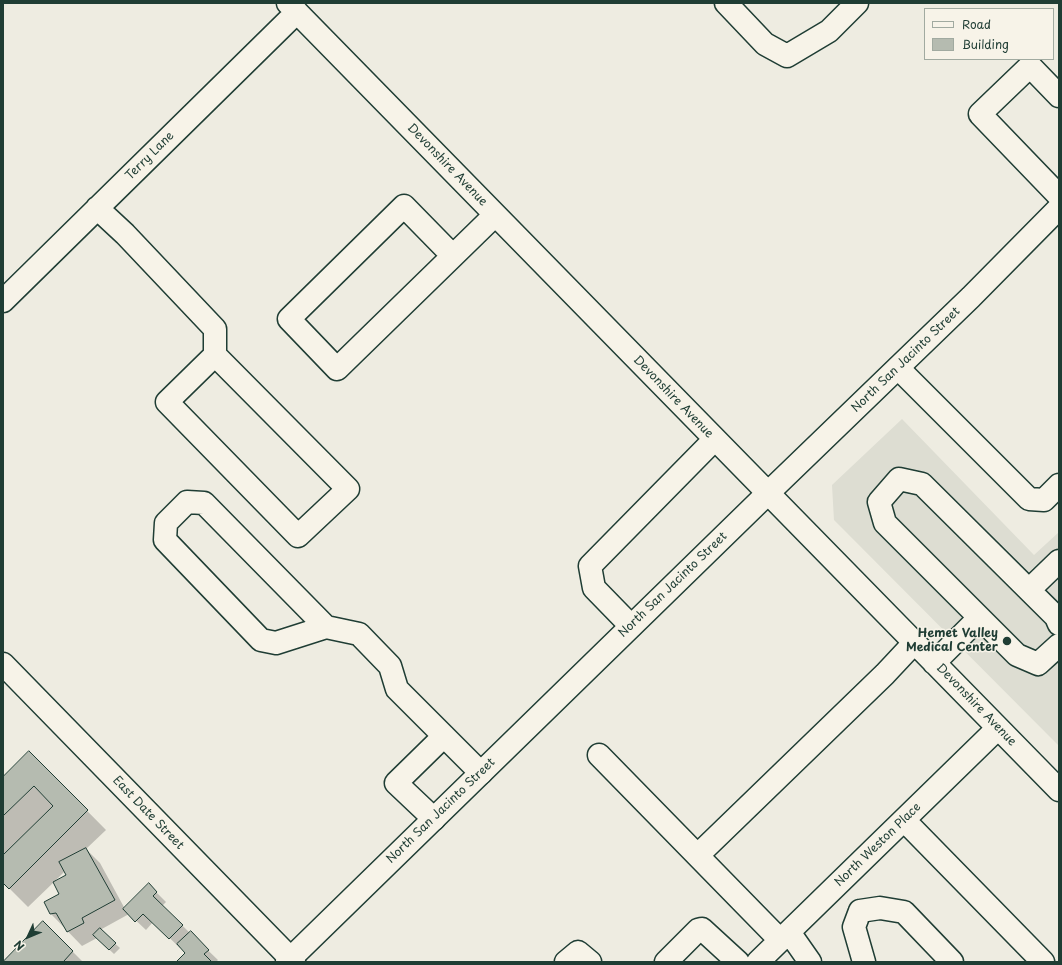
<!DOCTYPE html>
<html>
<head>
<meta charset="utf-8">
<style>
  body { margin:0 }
  #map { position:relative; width:1062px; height:965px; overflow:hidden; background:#eeece1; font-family:"Playpen Sans",sans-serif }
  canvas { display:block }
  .frame { position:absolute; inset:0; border:4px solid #1f3d34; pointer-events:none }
  .legend { position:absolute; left:924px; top:8px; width:130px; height:52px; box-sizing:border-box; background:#f7f3e8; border:1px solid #a1aaa0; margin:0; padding:5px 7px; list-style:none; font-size:12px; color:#1f3d34 }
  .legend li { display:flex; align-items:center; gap:8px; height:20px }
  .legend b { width:20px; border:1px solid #a1aaa0 }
  .north { position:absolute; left:8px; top:917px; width:40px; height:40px; -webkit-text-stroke:3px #f7f3e8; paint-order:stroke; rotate:226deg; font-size:11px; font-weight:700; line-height:16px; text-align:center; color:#1f3d34 }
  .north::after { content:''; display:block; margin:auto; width:14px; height:18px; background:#1f3d34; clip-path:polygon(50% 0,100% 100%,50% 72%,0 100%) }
</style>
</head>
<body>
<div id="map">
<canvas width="1062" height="965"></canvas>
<div class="frame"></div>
<ul class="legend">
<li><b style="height:5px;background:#f7f3e8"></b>Road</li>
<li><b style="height:11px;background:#b5bbb0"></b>Building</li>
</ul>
<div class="north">N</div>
</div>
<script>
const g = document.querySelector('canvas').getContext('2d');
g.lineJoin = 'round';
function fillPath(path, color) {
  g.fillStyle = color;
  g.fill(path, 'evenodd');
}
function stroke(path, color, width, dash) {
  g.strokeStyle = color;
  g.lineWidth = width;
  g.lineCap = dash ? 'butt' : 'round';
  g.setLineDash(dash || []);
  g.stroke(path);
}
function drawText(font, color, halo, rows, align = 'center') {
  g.font = font + ' "Playpen Sans",sans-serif';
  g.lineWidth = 3;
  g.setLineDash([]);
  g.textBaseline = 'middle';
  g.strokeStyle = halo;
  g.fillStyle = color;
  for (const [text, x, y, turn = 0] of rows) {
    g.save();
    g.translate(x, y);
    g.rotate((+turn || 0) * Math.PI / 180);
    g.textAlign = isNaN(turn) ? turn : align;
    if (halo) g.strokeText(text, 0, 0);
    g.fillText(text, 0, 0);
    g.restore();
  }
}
fillPath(new Path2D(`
  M902 419 1034 555 1059 532V746L834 520 832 485Z`), '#ddddd2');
fillPath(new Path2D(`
  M29 752 106 830 86 849 100 863 125 909 149 885 166 902 162 906 218 960 216 962H178L187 953 181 947 180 948 153 922 146 930 129 914 100 930 120 948 114 954 97 938 82 946 51 914 60 894 54 882 28 907 3 882V778ZM65 871 67 875 54 882Z
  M43 922 83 962H3Z`), '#0003');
const building = new Path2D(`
  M29 751 88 810 9 889 3 883V855L53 806 34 786 3 816V777Z
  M86 848 115 900 82 918 84 923 67 932 56 913 50 914 44 902 59 894 53 882 66 875 59 862Z
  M149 883 157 892 153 896 183 925 169 939 143 914 135 922 123 909Z
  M43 921 73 951 64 961 65 962H3Z
  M100 928 116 943 109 950 93 935Z
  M191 931 209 950 204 954 212 962H176L185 953 177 944Z`);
fillPath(building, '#b5bbb0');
stroke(building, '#1f3d34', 1);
const minor = new Path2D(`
  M288 3 1059 790
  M726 3 765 44 787 56 829 31 857 3
  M1059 96 1030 66 980 114 1059 196
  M97 208 125 234 215 329V355L348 489 298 536 167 402 215 355
  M453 256 404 206 289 319 337 369 495 215
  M3 301 297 12
  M898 368 1029 499 1044 500 1059 485
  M1029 590 1059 561
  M1059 624 1056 617 922 484 899 479 879 502 885 523 1017 655 1038 664 1059 645
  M631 626 594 588 590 566 715 439
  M326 627 204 503 187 502 166 523 165 540 261 640 276 643 326 627 359 634 390 666 397 689 481 773
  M934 663 979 618
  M3 664 294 962
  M599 755 780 940
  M434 819 396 783 444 736
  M904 820 1043 962
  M698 855 885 674 914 643
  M860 911 880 908 904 912 952 962
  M860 911 854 927 864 962
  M789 932 810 962
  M566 962 578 952 590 962
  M666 962 698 930 702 929 738 962
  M758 962 998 728`);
const major = new Path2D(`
  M287 962 768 493 971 297 1059 208`);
stroke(minor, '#1f3d34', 25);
stroke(major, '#1f3d34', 25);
stroke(minor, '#f7f3e8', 22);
stroke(major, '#f7f3e8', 22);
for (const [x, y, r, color] of [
  [1007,641,5,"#1f3d34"]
]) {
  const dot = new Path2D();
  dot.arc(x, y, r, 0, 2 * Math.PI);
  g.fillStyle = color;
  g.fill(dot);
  stroke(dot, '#f7f3e8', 1.5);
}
drawText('12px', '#1f3d34', '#f7f3e8', [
  ["Terry Lane",150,156,-45],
  ["Devonshire Avenue",447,165,46],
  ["North San Jacinto Street",906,360,-44],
  ["Devonshire Avenue",673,397,46],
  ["North San Jacinto Street",673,585,-44],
  ["Devonshire Avenue",976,705,46],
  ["North San Jacinto Street",441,811,-44],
  ["East Date Street",148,813,46],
  ["North Weston Place",878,845,-44]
]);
drawText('bold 12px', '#1f3d34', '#f7f3e8', [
  ["Hemet Valley",998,634],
  ["Medical Center",998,648]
], 'right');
</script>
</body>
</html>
